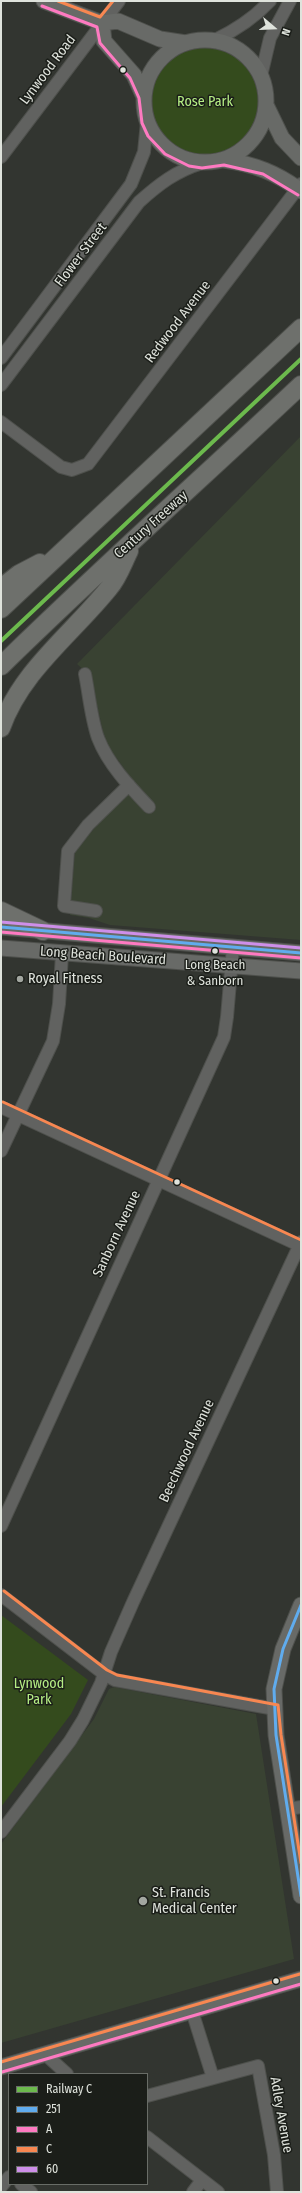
<!DOCTYPE html>
<html>
<head>
<meta charset="utf-8">
<style>
  body { margin:0 }
  #map { position:relative; width:302px; height:2193px; overflow:hidden; background:#323530; font-family:"Fira Sans Condensed",sans-serif }
  canvas { display:block }
  .frame { position:absolute; inset:0; border:2px solid #dfe3dc; pointer-events:none }
  .legend { position:absolute; left:8px; top:2073px; width:140px; height:112px; box-sizing:border-box; background:#1b1e19; border:1px solid #696d67; margin:0; padding:5px 7px; list-style:none; font-size:12px; color:#dfe3dc }
  .legend li { display:flex; align-items:center; gap:8px; height:20px }
  .legend b { width:20px; border:1px solid #696d67 }
  .north { position:absolute; left:254px; top:8px; width:40px; height:40px; -webkit-text-stroke:3px #1b1e19; paint-order:stroke; rotate:109deg; font-size:11px; font-weight:700; line-height:16px; text-align:center; color:#dfe3dc }
  .north::after { content:''; display:block; margin:auto; width:14px; height:18px; background:#dfe3dc; clip-path:polygon(50% 0,100% 100%,50% 72%,0 100%) }
</style>
</head>
<body>
<div id="map">
<canvas width="302" height="2193"></canvas>
<div class="frame"></div>
<ul class="legend">
<li><b style="height:5px;background:#6cba4d"></b>Railway C</li>
<li><b style="height:5px;background:#60acee"></b>251</li>
<li><b style="height:5px;background:#fe7ac1"></b>A</li>
<li><b style="height:5px;background:#f88751"></b>C</li>
<li><b style="height:5px;background:#ce8fe9"></b>60</li>
</ul>
<div class="north">N</div>
</div>
<script>
const g = document.querySelector('canvas').getContext('2d');
g.lineJoin = 'round';
function fillPath(path, color) {
  g.fillStyle = color;
  g.fill(path, 'evenodd');
}
function stroke(path, color, width, dash) {
  g.strokeStyle = color;
  g.lineWidth = width;
  g.lineCap = dash ? 'butt' : 'round';
  g.setLineDash(dash || []);
  g.stroke(path);
}
function drawText(font, color, halo, rows, align = 'center') {
  g.font = font + ' "Fira Sans Condensed",sans-serif';
  g.lineWidth = 3;
  g.setLineDash([]);
  g.textBaseline = 'middle';
  g.strokeStyle = halo;
  g.fillStyle = color;
  for (const [text, x, y, turn = 0] of rows) {
    g.save();
    g.translate(x, y);
    g.rotate((+turn || 0) * Math.PI / 180);
    g.textAlign = isNaN(turn) ? turn : align;
    if (halo) g.strokeText(text, 0, 0);
    g.fillText(text, 0, 0);
    g.restore();
  }
}
fillPath(new Path2D(`
  M301 436V940L110 925 89 918 70 915 75 850 135 783 106 744 90 676 77 664Z
  M114 1687 256 1714 294 1959 1 2043V1844L94 1719 109 1689Z`), '#394232');
fillPath(new Path2D(`
  M150 102a55 55 0 1 1 110 0a55 55 0 1 1-110 0Z
  M1 1615 88 1680 71 1714 1 1807Z`), '#344b1d');
const minor = new Path2D(`
  M215 40C236 30 254 18 270 1
  M261 76 270 38 290 1
  M1 157 119 1
  M1 358 131 184 144 152 147 122
  M1 385 139 202C159 184 176 171 202 163
  M1 422 61 467 72 470 88 464 301 184
  M85 674C89 694 91 718 98 738 108 764 130 787 149 807
  M96 911 64 906 68 851 88 825 129 785
  M1 1107 301 1246
  M1 1151 53 1041 59 1004 62 954
  M1 1526 224 1037 227 1017 233 947
  M1 1595 104 1674 115 1680 275 1709
  M288 1809 301 1807
  M1 1832 70 1741 83 1720 101 1683 111 1652 133 1602 301 1242
  M192 2011 213 2078
  M46 2055 67 2074
  M147 2096 258 2066 274 2155 277 2192
  M147 2137 218 2192
  M21 2184 31 2192
  M1 2187 9 2177
  M193 2192 202 2180`);
const major = new Path2D(`
  M44 1 102 23 118 21 160 39 186 43
  M102 23 104 41 134 75 144 97
  M144 101a61 61 0 1 1 122 0a61 61 0 1 1-122 0Z
  M267 107 282 138 301 158
  M224 160C254 164 277 173 301 191
  M1 927 301 953
  M1 948 301 971
  M301 1605 283 1649 274 1689 276 1735 301 1896
  M1 2067 301 1979`);
const highway = new Path2D(`
  M1 588 19 574 40 563
  M1 609 301 328
  M1 666C99 570 201 479 301 385
  M1 728C21 671 72 634 109 588 118 578 123 563 129 551
  M1 911 43 931`);
stroke(minor, '#4e504c', 14);
stroke(major, '#4e504c', 17);
stroke(highway, '#4e504c', 20);
stroke(minor, '#616260', 12);
stroke(major, '#686a67', 15);
stroke(highway, '#6e706c', 18);
stroke(new Path2D(`
  M1 927 301 953
  M301 1605 283 1649 274 1689 276 1735 301 1896`), '#60acee', 3);
stroke(new Path2D(`
  M42 6 97 27 100 43 130 78 139 98 142 123 148 136 165 154 189 166 202 168 224 165 263 174 298 195
  M1 932 301 958
  M2 2072 301 1984`), '#fe7ac1', 3);
stroke(new Path2D(`
  M58 1 100 17 113 1
  M3 1102 301 1240
  M4 1591 107 1670 117 1675 278 1705 281 1735 301 1863
  M1 2062 300 1974`), '#f88751', 3);
stroke(new Path2D(`
  M1 922 301 948`), '#ce8fe9', 3);
stroke(new Path2D(`
  M1 641 301 359`), '#6cba4d', 4);
for (const [x, y, r, color] of [
  [123,70,3.5,"#dfe3dc"],
  [215,951,3.5,"#dfe3dc"],
  [20,979,4,"#a2a6a0"],
  [177,1182,3.5,"#dfe3dc"],
  [143,1901,5,"#a2a6a0"],
  [276,1981,3.5,"#dfe3dc"]
]) {
  const dot = new Path2D();
  dot.arc(x, y, r, 0, 2 * Math.PI);
  g.fillStyle = color;
  g.fill(dot);
  stroke(dot, '#1b1e19', 1.5);
}
drawText('13px', '#dfe3dc', '#1b1e19', [
  ["Long Beach",215,965],
  ["& Sanborn",215,981]
]);
drawText('14px', '#dfe3dc', '#1b1e19', [
  ["Lynwood Road",48,70,-53],
  ["Flower Street",81,255,-53],
  ["Redwood Avenue",178,322,-53],
  ["Century Freeway",151,525,-42],
  ["Long Beach Boulevard",103,956,4],
  ["Sanborn Avenue",117,1234,-65],
  ["Beechwood Avenue",187,1451,-65],
  ["Adley Avenue",281,2115,80]
]);
drawText('14px', '#b5ee84', '#1b1e19', [
  ["Rose Park",205,102],
  ["Lynwood",39,1684],
  ["Park",39,1700]
]);
drawText('14px', '#dfe3dc', '#1b1e19', [
  ["Royal Fitness",28,979],
  ["St. Francis",152,1893],
  ["Medical Center",152,1909]
], 'left');
</script>
</body>
</html>
